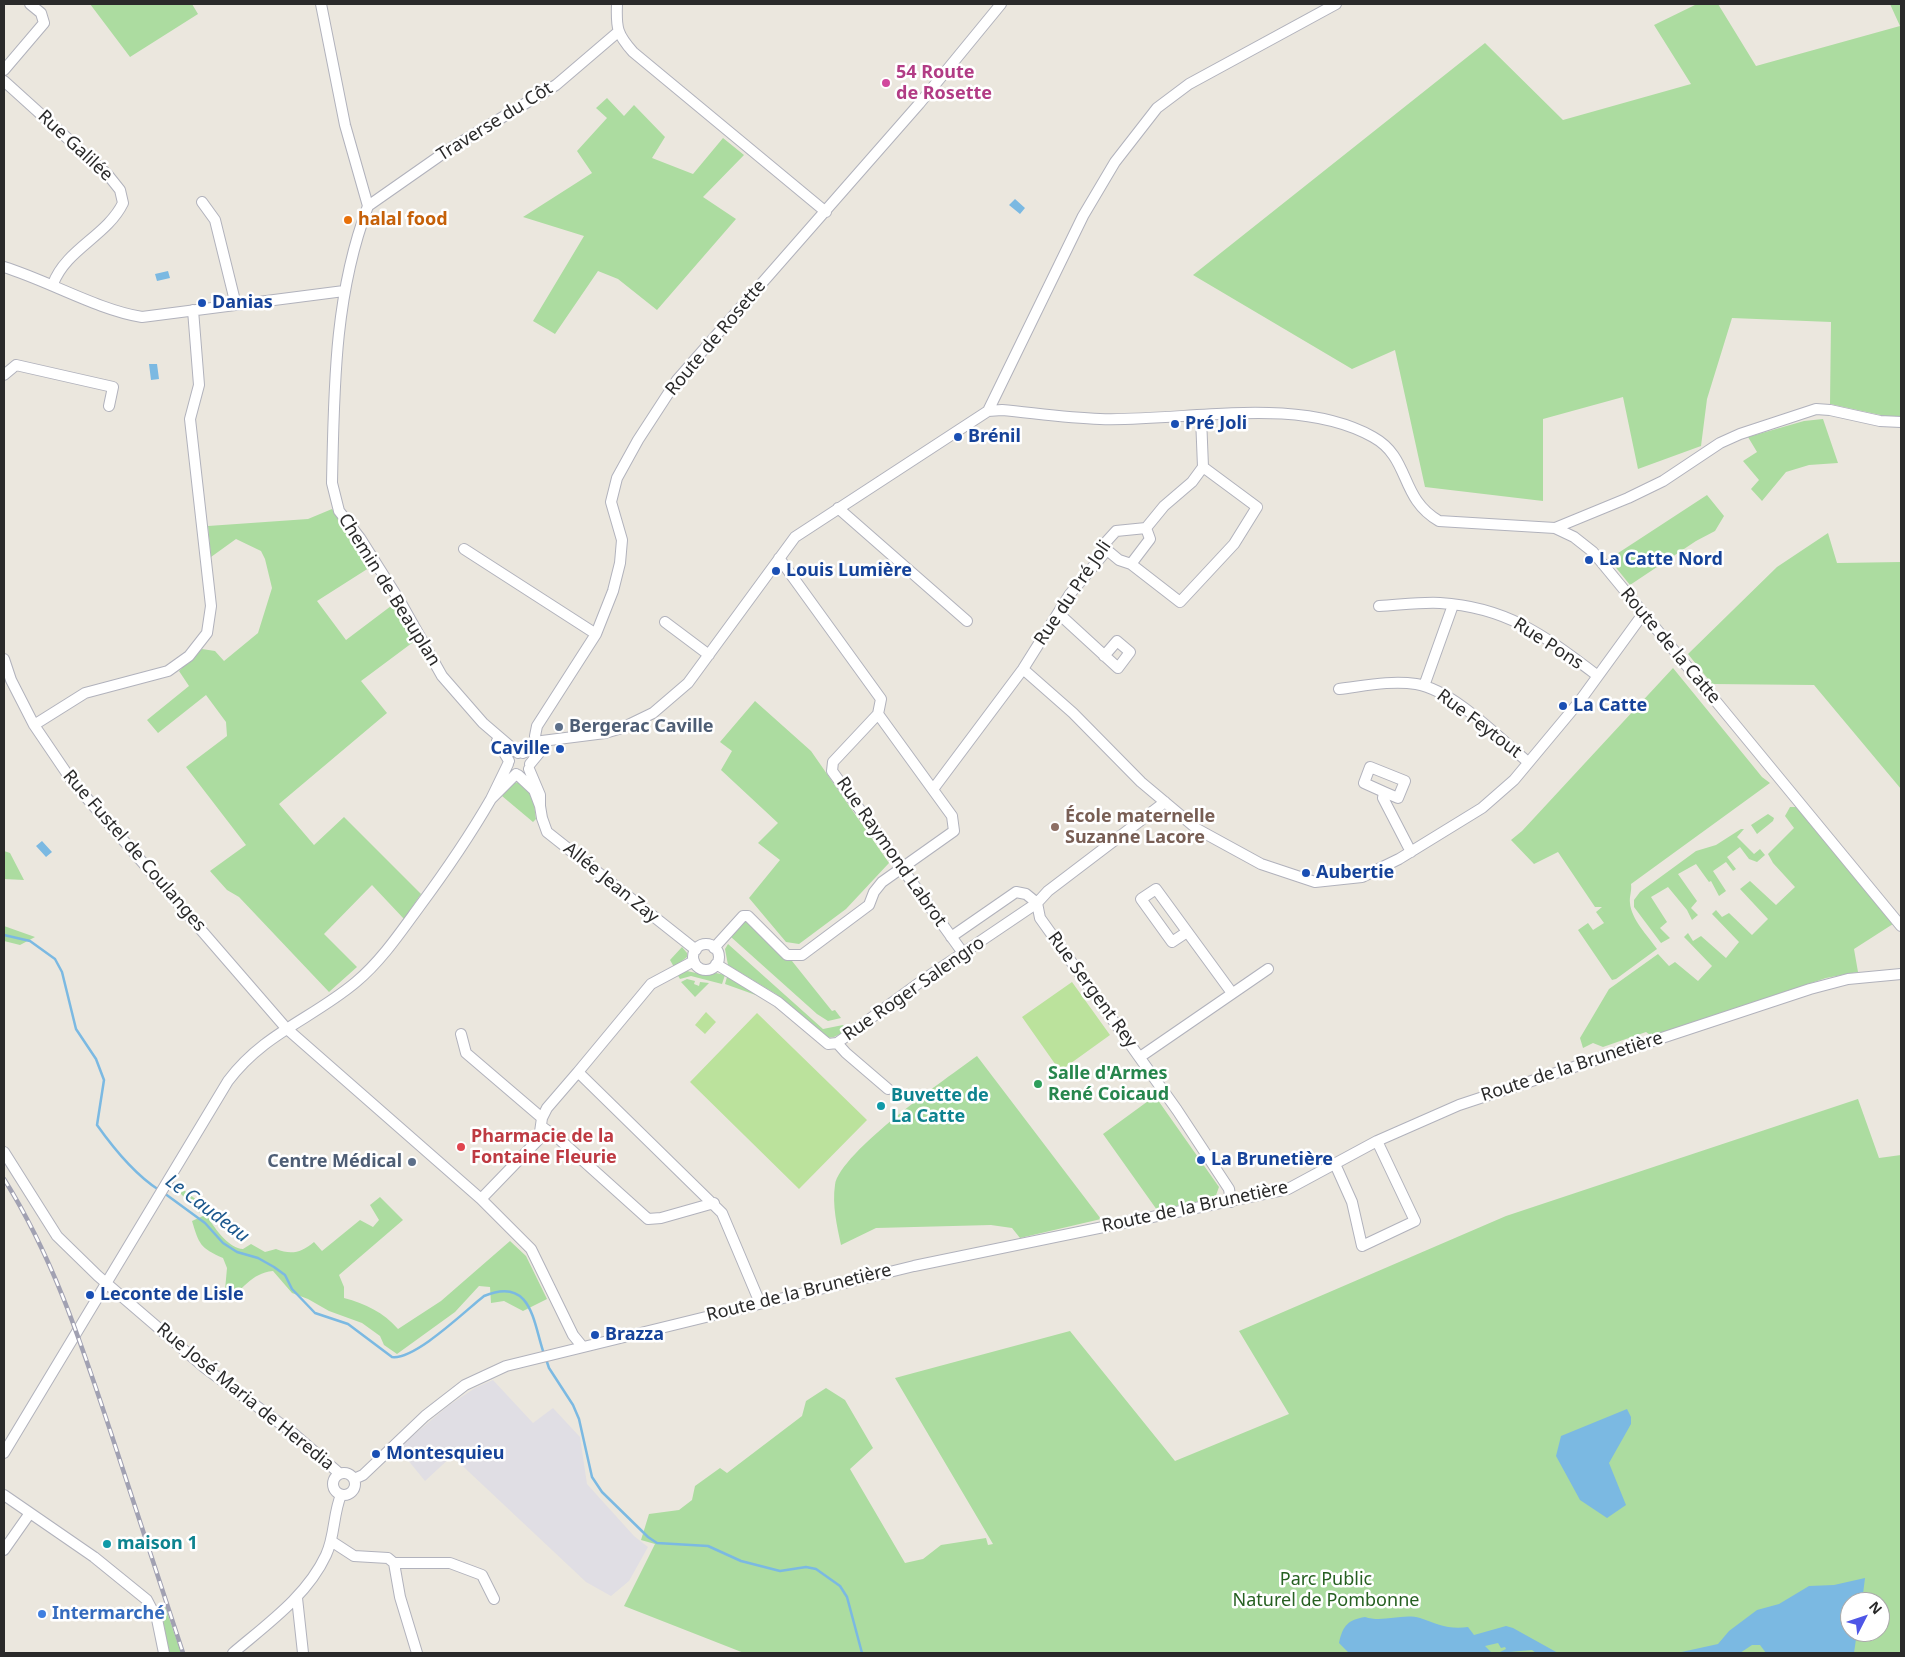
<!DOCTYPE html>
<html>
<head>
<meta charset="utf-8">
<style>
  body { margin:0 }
  #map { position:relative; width:1905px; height:1657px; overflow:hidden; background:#ebe7de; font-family:"Noto Sans",sans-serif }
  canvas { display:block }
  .frame { position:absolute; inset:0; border:5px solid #2a2a2a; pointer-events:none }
  .north { position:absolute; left:1840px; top:1592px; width:50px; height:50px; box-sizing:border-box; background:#fff; border:1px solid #aaa; border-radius:50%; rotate:49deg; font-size:14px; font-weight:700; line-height:20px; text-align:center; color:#2a2a2a }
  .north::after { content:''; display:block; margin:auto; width:18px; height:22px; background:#4e56e7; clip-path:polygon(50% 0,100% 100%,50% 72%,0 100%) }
</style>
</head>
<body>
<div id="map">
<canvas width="1905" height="1657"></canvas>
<div class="frame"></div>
<div class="north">N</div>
</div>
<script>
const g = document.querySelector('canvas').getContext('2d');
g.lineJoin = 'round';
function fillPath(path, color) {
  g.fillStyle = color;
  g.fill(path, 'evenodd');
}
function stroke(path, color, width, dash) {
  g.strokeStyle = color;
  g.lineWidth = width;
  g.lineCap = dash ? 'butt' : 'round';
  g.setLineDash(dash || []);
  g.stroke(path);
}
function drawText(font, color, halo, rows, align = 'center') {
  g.font = font + ' "Noto Sans",sans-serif';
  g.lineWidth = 5;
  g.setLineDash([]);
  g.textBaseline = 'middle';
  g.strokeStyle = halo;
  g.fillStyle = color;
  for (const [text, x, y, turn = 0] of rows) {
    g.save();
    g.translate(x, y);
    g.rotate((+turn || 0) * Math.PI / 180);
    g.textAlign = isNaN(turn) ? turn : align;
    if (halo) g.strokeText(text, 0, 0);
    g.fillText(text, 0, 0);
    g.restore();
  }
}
fillPath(new Path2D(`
  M493 1380 533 1423 553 1408 580 1437 587 1484 634 1536 648 1547 629 1581 611 1596 586 1582 452 1456 425 1481 398 1448 448 1406 475 1388Z`), '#e0dee4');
fillPath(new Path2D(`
  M90 4H192L198 14 130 57Z
  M1697 4H1718L1756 66 1900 26 1890 4H1901V416H1885L1830 404 1831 322 1732 318 1707 399 1701 446 1638 469 1623 397 1543 419V501L1425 487 1395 350 1352 369 1193 275 1485 43 1563 120 1691 84 1654 25Z
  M607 98 624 116 634 105 665 137 652 158 693 174 723 138 744 155 703 197 736 219 657 310 618 279 598 271 555 334 533 321 584 236 523 217 592 173 577 151 607 118 596 108Z
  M1823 419 1838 463 1809 465 1786 472 1762 501 1751 489 1759 480 1743 461 1757 452 1748 437 1804 421Z
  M1707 495 1724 516 1715 531 1696 541 1630 585 1609 559Z
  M332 509 372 566 317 601 346 640 395 603 416 640 361 681 387 713 279 804 314 845 344 817 421 894 404 919 372 885 324 934 357 967 329 992 239 897 227 890 210 871 246 845 186 767 227 736 226 722 206 695 158 733 147 720 189 686 179 671 202 649 215 651 224 661 258 633 272 588 265 559 261 551 236 539 211 557 208 526 308 519Z
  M1828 533 1837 563 1901 562V789L1814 685 1712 684 1688 654 1777 567Z
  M1673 668 1762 777 1770 783 1631 884C1632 891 1629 897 1630 903 1631 919 1648 936 1657 949L1616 979 1612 980 1578 930 1588 923 1593 930 1604 923 1596 912 1602 907H1595L1558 852 1534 864 1511 840 1522 831Z
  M755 701 811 751 889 863 846 909 799 944 786 942 749 898 780 860 758 843 778 823 721 770 732 751 720 742Z
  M518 782C534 790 534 803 536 819L533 822 502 796 512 784Z
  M1790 807H1797L1893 924 1854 949 1858 972 1826 978 1653 1037 1646 1032 1603 1047 1593 1043 1583 1048 1580 1038 1609 989 1658 954 1669 966 1675 962 1698 981 1712 966 1684 937 1688 933 1693 941 1701 936 1726 958 1739 942 1712 914 1716 910 1722 917 1729 913 1752 935 1768 919 1740 889 1750 881 1776 905 1795 887 1773 863 1768 854 1794 828 1785 816Z
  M1768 814 1774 818 1773 821 1757 834 1751 825Z
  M1741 829H1744L1737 837 1754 854 1760 849 1765 855 1757 862 1749 859 1740 847 1727 857 1736 869 1733 871 1726 862 1713 871 1726 891 1719 896 1711 881 1709 882 1696 864 1678 874 1697 901 1691 908 1698 915 1692 920 1687 910 1668 887 1651 897 1667 922 1660 928 1670 938 1661 943 1634 907V900L1640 892 1696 851 1716 845Z
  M4 851 10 853 24 880 4 879Z
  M744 922H749L781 955 786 960 792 961 832 1011 835 1010 841 1018 828 1021 817 1014 731 937Z
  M4 926 35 937 20 945 4 941Z
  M728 944 823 1029 843 1025 848 1030 834 1037 827 1038 819 1033 776 994 728 965 725 949Z
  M682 947 687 953V957L674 967 670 960Z
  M687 971 705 975 716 973 725 975 722 984 691 976 680 979 677 974Z
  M727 977 764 998 725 984Z
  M687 979 695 981 694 984 699 986 700 982 709 983 695 997 681 982Z
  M977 1056 1101 1219 1020 1238 1012 1228 991 1225 876 1228 841 1245C837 1226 832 1205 835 1185 840 1152 948 1077 977 1056Z
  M1155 1096 1219 1187 1215 1198 1157 1210 1103 1134Z
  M1858 1099 1879 1158 1901 1155V1653H744L624 1606 655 1544 641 1540 649 1514 679 1510 692 1500 695 1486 720 1468 727 1473 802 1416 806 1401 826 1388 845 1400 873 1448 850 1469 905 1563 923 1559 941 1545 986 1538 988 1545 993 1544 895 1378 1070 1331 1175 1461 1289 1414 1239 1331 1506 1216ZM1850 1602H1880V1632H1850Z
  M181 1188 198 1201 206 1200 215 1213 210 1221C218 1232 229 1248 243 1249L251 1244 265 1252 276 1249C291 1255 301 1253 314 1242L322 1251 360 1220 373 1227 379 1220 370 1205 380 1197 403 1220 339 1275 344 1287V1298C366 1304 383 1312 398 1329L441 1301 510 1241 526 1256 547 1299 523 1311 504 1301 491 1303 490 1287 479 1286 455 1312 397 1354 384 1345 380 1336 362 1323 329 1311 308 1299 292 1293 273 1271C250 1273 244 1291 224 1301L227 1268 223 1258C200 1248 199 1244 192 1221L203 1216 177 1190Z
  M165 1606 181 1653H169L163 1620 157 1608Z`), '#acdca0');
fillPath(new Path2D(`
  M1072 982 1110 1035 1060 1071 1022 1017Z
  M706 1012 716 1022 705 1034 695 1025Z
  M757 1013 867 1120 799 1189 690 1082Z`), '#bbe29c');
fillPath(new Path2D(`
  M1015 199 1025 208 1020 214 1009 205Z
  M168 271 170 278 157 281 155 274Z
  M149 364H157L159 379 151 380Z
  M42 841 52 852 46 857 36 846Z
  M1627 1409 1631 1417V1424L1609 1463 1626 1505 1607 1518 1580 1500 1556 1456 1561 1436Z
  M1865 1578 1862 1602H1850V1632H1857L1854 1653H1766L1760 1645H1752L1740 1653H1677L1718 1644 1729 1631 1757 1610 1779 1604 1809 1586 1834 1585Z
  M1365 1617C1383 1623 1402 1613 1420 1618 1437 1624 1449 1630 1468 1627L1474 1635 1506 1626 1513 1628 1558 1653H1536L1532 1650 1498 1653 1506 1649 1505 1647 1501 1648 1498 1643 1485 1646 1492 1653H1349L1339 1643C1343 1625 1348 1620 1365 1617Z`), '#7bb9e2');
stroke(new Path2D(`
  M4 935 30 941 55 959 62 972 76 1029 96 1059 104 1080 97 1125C114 1149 134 1174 159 1190
  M164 1193 205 1223 223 1243 237 1252 258 1258 274 1267 285 1275 292 1289 315 1313 348 1324 392 1357C415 1360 465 1311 484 1296 532 1276 533 1322 544 1354
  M546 1359 549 1368 573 1405 579 1419 592 1477 602 1492 648 1537 657 1543 708 1546 741 1561 780 1571 806 1567 816 1569 840 1586 847 1597 862 1653`), '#7bb9e2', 2.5);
const minor = new Path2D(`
  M321 4 345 125 368 206
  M617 4C616 28 617 34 633 52L826 212
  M4 70 44 23 41 13 30 4
  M4 81 108 175 120 190 123 203C107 236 66 249 53 284
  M202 202 215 220 236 305
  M368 206C334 295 334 389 332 483L339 511 360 538 401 603 442 676 483 723 518 753
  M368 206 448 150 556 85 618 32
  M4 267C49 281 98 310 142 317L344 291
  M4 375 16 365 113 387 109 406
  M988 411 1002 410C1034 413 1067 418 1100 419 1185 422 1296 394 1373 437 1411 458 1399 498 1439 521L1555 528 1574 537 1593 552 1901 926
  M838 508 967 621
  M1555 528 1628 498 1663 481 1720 443 1740 434 1816 409 1830 410 1880 421 1901 422
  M464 549 596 634
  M1107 550 1119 560 1131 564 1180 602 1234 544 1257 507 1203 467
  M779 558 881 699 878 714 833 762 832 771 963 953
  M1131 564 1150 539 1146 528
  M1379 606C1399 605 1420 602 1440 603 1508 607 1546 637 1598 676
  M1058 613 1118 668 1130 652 1117 641 1104 656
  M665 622 709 655
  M4 659 11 680 34 725 72 781 286 1028 481 1199 531 1249 573 1335 582 1346
  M1023 669 1073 713 1141 782 1197 829 1261 864 1315 882 1362 877 1399 859 1482 808 1514 780 1579 702 1643 614
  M1424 686 1453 605
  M1339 689C1364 686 1391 680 1416 684 1453 690 1499 738 1528 762
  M34 725 85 693 168 671 189 656 207 633 211 606 190 419 199 385 193 310
  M497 741 509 761
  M540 751 535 736 537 726 596 634 613 591 620 563 622 540 611 502 617 478 638 440 677 380 919 104 1001 4
  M523 753 542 741 605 733 622 728 653 713 688 683 795 537 988 411 1083 216 1115 162 1157 108 1189 84 1336 4
  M508 764 491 799 516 774
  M530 764 544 747
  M518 775 534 790 540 806V795L529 769
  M934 788 1023 669 1070 594 1107 550 1106 542 1116 531 1146 528 1164 506 1192 482 1203 467 1201 417
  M1384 792 1364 783 1370 767 1405 781 1398 798 1384 792 1383 798 1411 852
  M540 806 542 818 547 832 696 950
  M1037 903 1040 918 1177 1110 1229 1189 1231 1202
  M1187 932 1172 942 1141 899 1156 889 1232 993
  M951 937 1016 892 1026 894 1037 903
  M693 957a13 13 0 1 1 26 0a13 13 0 1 1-26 0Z
  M714 948 743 916H748L787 955H802L869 905 874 892 882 882 954 831 952 816 878 714
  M716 964 778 1002 828 1044 837 1043 923 980 1037 903 1048 891 1165 802
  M461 1034 466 1053 542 1118
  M837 1043 846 1053 888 1089
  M1140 1057 1268 969
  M578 1072 651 984 694 961
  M541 1126 559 1139 648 1219 661 1218 714 1203
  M4 1152 57 1236 98 1276 205 1368 293 1433 339 1473
  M1335 1164 1352 1202 1362 1246 1415 1221 1377 1141
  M481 1199 539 1139 542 1118 547 1108 578 1072 722 1213 760 1303
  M4 1453 228 1081C264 1033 312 1019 356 982 381 961 400 933 419 907 445 872 469 837 491 799
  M333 1484a11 11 0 1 1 22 0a11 11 0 1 1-22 0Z
  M354 1479 363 1475 425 1416 465 1385 506 1366 914 1266 1288 1189 1377 1141 1459 1105 1810 989 1848 979 1901 974
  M4 1495 94 1557 147 1600 157 1619 164 1653
  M331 1541 354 1556 388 1558 394 1563 400 1597 417 1653
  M4 1550 30 1513
  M394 1563H450L482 1575 494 1599
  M297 1598 303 1653
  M233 1653C267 1624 307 1596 326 1555 335 1536 333 1514 341 1495`);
stroke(minor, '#b1b2bc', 12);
stroke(minor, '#fff', 10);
const rail = new Path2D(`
  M4 1179C53 1257 81 1343 110 1430 134 1504 159 1579 183 1653`);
stroke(rail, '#a1a1b2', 4.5);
stroke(rail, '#fff', 2.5, [8]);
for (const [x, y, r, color] of [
  [886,83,5,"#d1479c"],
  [348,220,5,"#e8710a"],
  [202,303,5,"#1a4fb4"],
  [1175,424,5,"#1a4fb4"],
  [958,437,5,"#1a4fb4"],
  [1589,560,5,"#1a4fb4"],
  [776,571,5,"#1a4fb4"],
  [1563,706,5,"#1a4fb4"],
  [559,727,5,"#5c6f8a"],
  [560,749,5,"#1a4fb4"],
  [1055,827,5,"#8d6e63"],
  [1306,873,5,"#1a4fb4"],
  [1038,1084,5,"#2e9e5b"],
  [881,1106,5,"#0f9aa8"],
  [461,1147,5,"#e0444e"],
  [1201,1160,5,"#1a4fb4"],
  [412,1162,5,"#5c6f8a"],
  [90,1295,5,"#1a4fb4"],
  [595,1335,5,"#1a4fb4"],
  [376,1454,5,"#1a4fb4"],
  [107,1544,5,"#0f9aa8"],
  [42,1614,5,"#3f7fe0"]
]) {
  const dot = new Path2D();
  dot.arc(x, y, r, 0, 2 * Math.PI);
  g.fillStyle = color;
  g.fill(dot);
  stroke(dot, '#fff', 2);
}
drawText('bold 18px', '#b23c85', '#fff', [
  ["54 Route",896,73],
  ["de Rosette",896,94]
], 'left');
drawText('18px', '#2a2a2a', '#fff', [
  ["Traverse du Côt",495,122,-32],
  ["Rue Galilée",75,146,43],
  ["Route de Rosette",716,338,-50],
  ["Chemin de Beauplan",389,590,58],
  ["Rue du Pré Joli",1073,593,-56],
  ["Rue Pons",1548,644,33],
  ["Route de la Catte",1670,646,50],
  ["Rue Feytout",1479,724,37],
  ["Rue Fustel de Coulanges",134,851,49],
  ["Rue Raymond Labrot",891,852,55],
  ["Allée Jean Zay",611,883,39],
  ["Rue Roger Salengro",914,989,-35],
  ["Rue Sergent Rey",1092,990,54],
  ["Route de la Brunetière",1572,1067,-18],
  ["Route de la Brunetière",1195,1207,-12],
  ["Route de la Brunetière",799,1293,-14],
  ["Rue José Maria de Heredia",245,1397,39]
]);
drawText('bold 18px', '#c56008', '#fff', [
  ["halal food",358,220]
], 'left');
drawText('bold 18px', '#164399', '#fff', [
  ["Danias",212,303],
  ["Pré Joli",1185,424],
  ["Brénil",968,437],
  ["La Catte Nord",1599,560],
  ["Louis Lumière",786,571],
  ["La Catte",1573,706],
  ["Caville",550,749,"right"],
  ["Aubertie",1316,873],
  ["La Brunetière",1211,1160],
  ["Leconte de Lisle",100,1295],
  ["Brazza",605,1335],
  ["Montesquieu",386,1454]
], 'left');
drawText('bold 18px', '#4e5e75', '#fff', [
  ["Bergerac Caville",569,727],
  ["Centre Médical",402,1162,"right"]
], 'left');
drawText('bold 18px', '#785e54', '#fff', [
  ["École maternelle",1065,817],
  ["Suzanne Lacore",1065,838]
], 'left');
drawText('bold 18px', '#27864d', '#fff', [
  ["Salle d'Armes",1048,1074],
  ["René Coicaud",1048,1095]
], 'left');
drawText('bold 18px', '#0d838f', '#fff', [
  ["Buvette de",891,1096],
  ["La Catte",891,1117],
  ["maison 1",117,1544]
], 'left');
drawText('bold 18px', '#be3a42', '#fff', [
  ["Pharmacie de la",471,1137],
  ["Fontaine Fleurie",471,1158]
], 'left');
drawText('18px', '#266021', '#fff', [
  ["Parc Public",1326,1580],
  ["Naturel de Pombonne",1326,1601]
]);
drawText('bold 18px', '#366cbe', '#fff', [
  ["Intermarché",52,1614]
], 'left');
drawText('italic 19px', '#1b578d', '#fff', [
  ["Le Caudeau",207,1209,37]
]);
</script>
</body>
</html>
